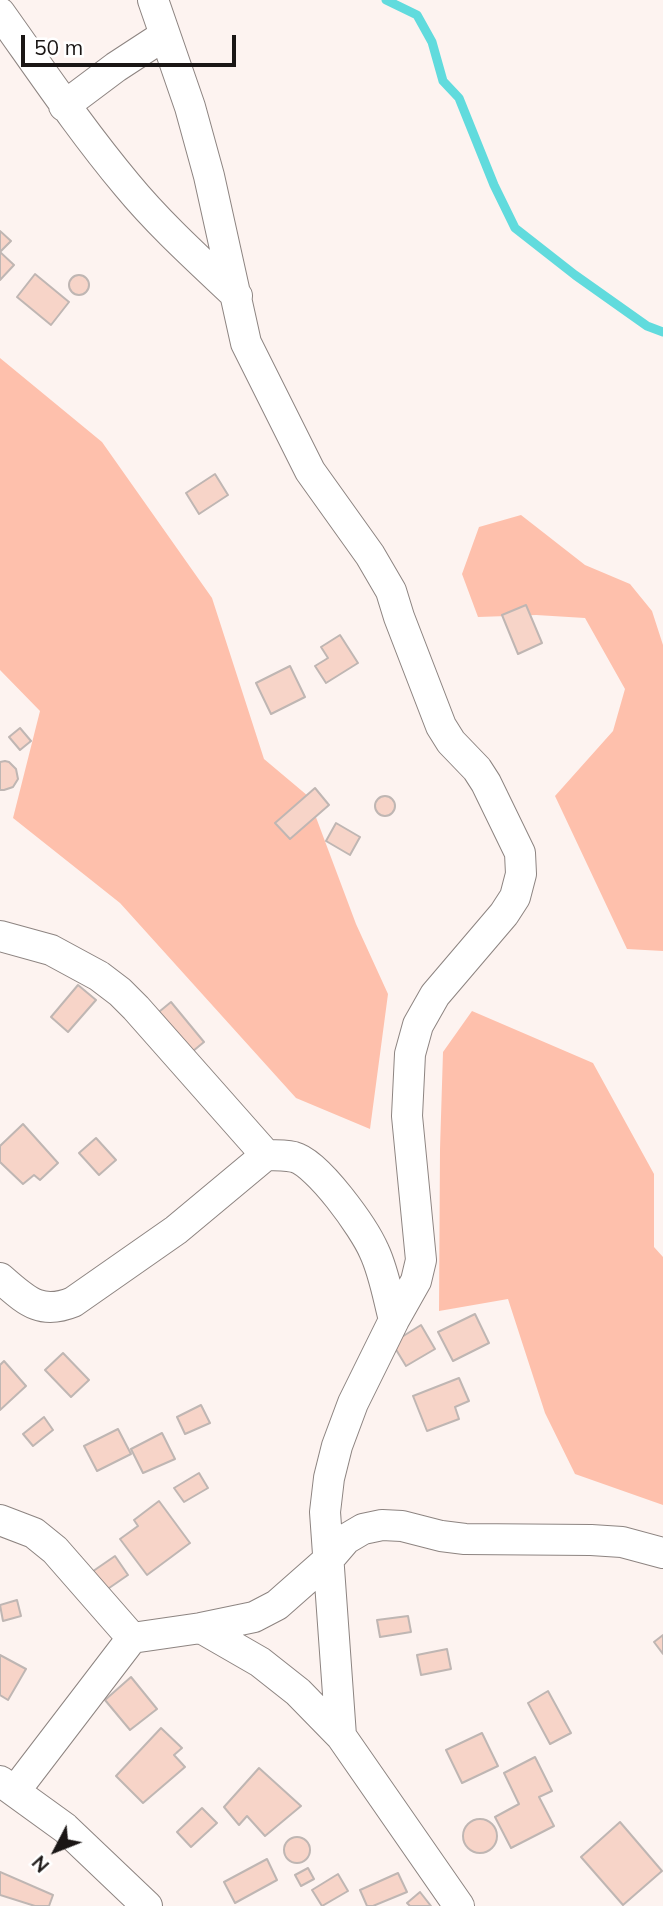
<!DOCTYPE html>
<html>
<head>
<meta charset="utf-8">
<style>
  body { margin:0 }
  #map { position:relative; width:663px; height:1906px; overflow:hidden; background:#fdf3f0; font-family:Mulish,sans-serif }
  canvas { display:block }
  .north { position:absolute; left:21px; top:1815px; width:70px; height:70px; -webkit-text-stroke:5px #fff; paint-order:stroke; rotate:228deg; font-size:19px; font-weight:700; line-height:28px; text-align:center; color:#1a1615 }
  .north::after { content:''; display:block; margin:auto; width:24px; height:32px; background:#1a1615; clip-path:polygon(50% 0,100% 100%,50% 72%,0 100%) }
  .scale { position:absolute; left:21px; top:35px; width:215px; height:32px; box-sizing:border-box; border:4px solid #1a1615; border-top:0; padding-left:9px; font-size:21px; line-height:24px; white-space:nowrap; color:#1a1615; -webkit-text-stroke:5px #fff; paint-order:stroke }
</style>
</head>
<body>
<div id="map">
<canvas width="663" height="1906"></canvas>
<div class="north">N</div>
<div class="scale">50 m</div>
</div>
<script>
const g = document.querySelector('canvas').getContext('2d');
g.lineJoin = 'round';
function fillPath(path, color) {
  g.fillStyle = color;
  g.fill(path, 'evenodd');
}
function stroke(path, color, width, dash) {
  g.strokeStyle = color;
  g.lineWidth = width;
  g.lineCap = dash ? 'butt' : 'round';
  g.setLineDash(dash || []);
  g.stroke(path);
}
fillPath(new Path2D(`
  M0 358 102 442 212 598 264 759 308 796 356 924 388 994 370 1129 296 1098 120 903 13 818 40 711 0 670Z
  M521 515 585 565 630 584 652 611 663 645V951L627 949 555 796 613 731 625 689 585 618 536 615 478 617 462 574 479 527Z
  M472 1011 593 1063 654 1174V1247L663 1257V1505L575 1474 545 1413 508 1299 439 1311 440 1149 443 1052Z`), '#fec0ac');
stroke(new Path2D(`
  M386 0 417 15 432 42 443 81 459 98 494 185 515 228 575 275 647 326 663 332`), '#61dbdd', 9);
const building = new Path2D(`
  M0 231 11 241 0 252Z
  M0 252 14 265 0 280Z
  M35 274 69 302 51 325 17 297Z
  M69 285a10 10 0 1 1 20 0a10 10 0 1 1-20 0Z
  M215 474 228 495 199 514 186 493Z
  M526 605 542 643 518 654 502 615Z
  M340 635 358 663 326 683 315 666 328 658 321 647Z
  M290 666 305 697 271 714 256 683Z
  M20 728 31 741 20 750 9 737Z
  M5 761 9 762 16 769 18 779 13 787 4 790H0V762Z
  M315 788 329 805 290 839 275 823Z
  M375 806a10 10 0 1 1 20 0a10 10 0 1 1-20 0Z
  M336 823 360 837 350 855 326 841Z
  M78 985 96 1000 68 1032 51 1017Z
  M171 1002 204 1042 187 1056 154 1016Z
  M23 1124 58 1163 40 1180 34 1175 23 1184 0 1162V1146Z
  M96 1138 116 1160 99 1175 79 1153Z
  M475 1314 489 1343 453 1361 438 1332Z
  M421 1325 435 1349 406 1366 392 1343Z
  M63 1353 89 1380 71 1397 45 1370Z
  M4 1361 26 1386 0 1410V1365Z
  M459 1378 469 1401 455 1407 459 1419 427 1431 413 1396Z
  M201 1405 210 1423 185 1434 177 1417Z
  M44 1417 53 1430 33 1446 23 1434Z
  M118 1429 131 1454 97 1471 84 1446Z
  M162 1433 175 1459 143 1473 131 1449Z
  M199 1473 208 1488 184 1502 174 1488Z
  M159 1501 190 1543 147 1575 120 1539 138 1526 134 1520Z
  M115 1556 128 1575 99 1595 86 1576Z
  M17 1600 21 1616 3 1621 0 1605Z
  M408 1616 411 1632 380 1637 377 1620Z
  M663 1635V1654L654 1642Z
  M447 1649 451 1669 421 1675 417 1655Z
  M0 1655 26 1669 8 1700 0 1695Z
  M131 1677 157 1709 130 1730 105 1700Z
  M548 1691 571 1733 550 1744 528 1703Z
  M161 1728 182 1748 174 1755 185 1767 143 1803 116 1776Z
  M482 1733 498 1766 462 1783 446 1750Z
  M535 1757 552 1791 539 1797 554 1826 511 1848 495 1817 519 1804 504 1773Z
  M259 1768 301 1806 265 1836 247 1816 239 1825 224 1807Z
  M202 1808 217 1823 191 1847 177 1832Z
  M463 1836a17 17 0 1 1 34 0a17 17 0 1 1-34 0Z
  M620 1822 662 1871 623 1905 581 1857Z
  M284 1850a13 13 0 1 1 26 0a13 13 0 1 1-26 0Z
  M267 1859 277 1880 235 1903 224 1882Z
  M308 1868 314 1879 301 1886 295 1875Z
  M0 1872 53 1895 49 1906H35L0 1895Z
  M398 1873 407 1892 373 1906H367L360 1890Z
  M338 1874 348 1891 322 1906 312 1890Z
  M420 1892 431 1906H410L407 1903Z`);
fillPath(building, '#f7d4c8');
stroke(building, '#bfb6b3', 2);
const minor = new Path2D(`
  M153 0 190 107 209 176 246 343 310 471 370 555 391 591 399 617 441 726 451 742 477 769 486 783 520 853 521 874 515 897 504 914 435 995 418 1025 410 1054 407 1116 421 1260 416 1281 394 1320 353 1403 337 1446 329 1478 325 1512 341 1736
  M0 13C42 72 81 130 127 185 160 225 199 260 237 296
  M64 106 116 67 165 35
  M0 936 51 950 99 976 120 992 136 1008 266 1155C275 1155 285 1155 294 1157 318 1163 364 1228 374 1251 384 1272 388 1297 394 1320
  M0 1278C25 1299 39 1316 73 1302L176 1230 266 1155
  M0 1520 34 1533 55 1550 132 1638 201 1628 260 1662 298 1692 341 1736 459 1906
  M201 1628 254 1617 277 1605 328 1560 346 1539 363 1529 382 1525 402 1526 441 1536 465 1539 591 1540 622 1542 663 1553
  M0 1781 65 1828 147 1906
  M15 1791 132 1638`);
stroke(minor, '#8d8481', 32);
stroke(minor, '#fff', 30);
</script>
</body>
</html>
